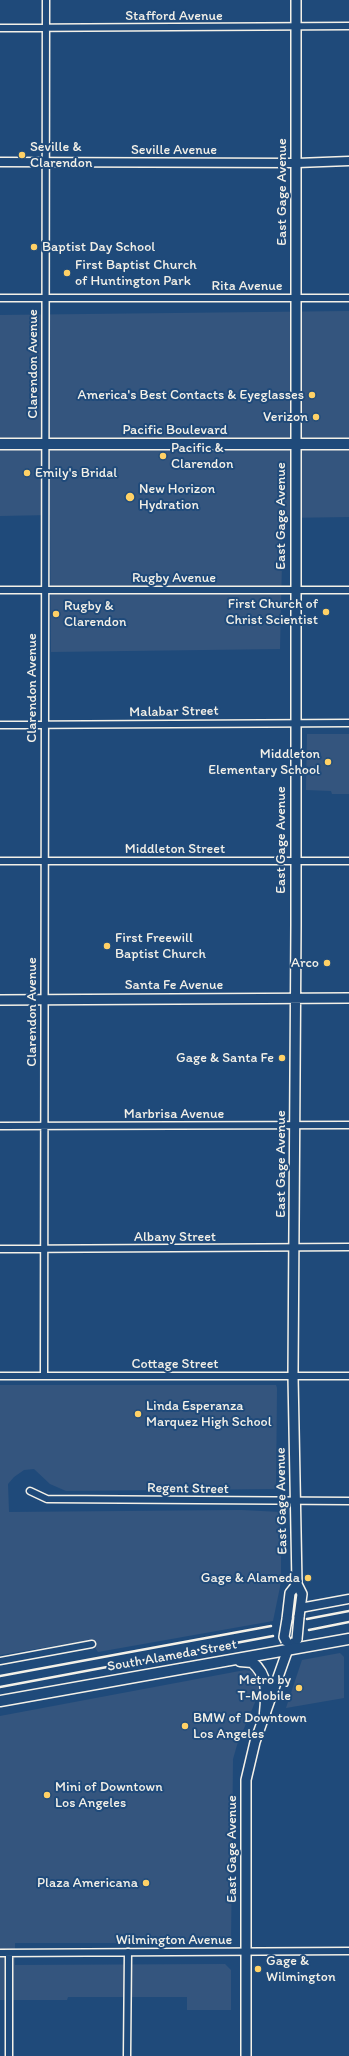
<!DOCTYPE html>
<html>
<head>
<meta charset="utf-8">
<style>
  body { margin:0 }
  canvas { display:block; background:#1f4a7a }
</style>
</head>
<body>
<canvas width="349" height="2056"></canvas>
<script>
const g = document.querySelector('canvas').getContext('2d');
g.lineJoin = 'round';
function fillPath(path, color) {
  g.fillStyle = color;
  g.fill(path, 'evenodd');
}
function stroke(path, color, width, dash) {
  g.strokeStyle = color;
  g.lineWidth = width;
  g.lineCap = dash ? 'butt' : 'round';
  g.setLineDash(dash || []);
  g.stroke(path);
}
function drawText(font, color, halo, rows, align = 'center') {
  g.font = font + ' Itim,sans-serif';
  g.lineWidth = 4;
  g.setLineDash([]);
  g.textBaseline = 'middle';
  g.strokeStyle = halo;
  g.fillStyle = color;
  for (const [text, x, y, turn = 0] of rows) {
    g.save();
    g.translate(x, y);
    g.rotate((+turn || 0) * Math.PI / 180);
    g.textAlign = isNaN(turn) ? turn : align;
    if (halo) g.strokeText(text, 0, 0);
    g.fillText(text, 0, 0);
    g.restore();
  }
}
fillPath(new Path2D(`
  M349 311V517L283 518 280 649 51 652 50 515 0 516V315Z
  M307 734H349V794H332L331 791 306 790Z
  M0 1385H276L277 1388 276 1489 66 1491 50 1484 34 1469 24 1470 14 1477 8 1484 9 1512 241 1510 281 1512V1582L273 1621 98 1652 90 1640 0 1655Z
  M340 1653 344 1657V1698L286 1708 302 1660Z
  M245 1670 251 1671 257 1675 261 1688 237 1745 233 1759 231 1943H15V1965L225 1964 231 1970V2010H187V1997H68L67 2000H0V1716Z`), '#34557e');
const minor = new Path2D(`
  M0 28 349 26
  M0 298H349
  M0 590H349
  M0 725 349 723
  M0 861H349
  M0 1126 349 1125
  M0 1249 349 1247
  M0 1376H349
  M44 1376 46 0
  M30 1491 47 1499 349 1501
  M0 1661 92 1644
  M0 1953 349 1951
  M9 2056V1953
  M127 2056 128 1952`);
const tertiary = new Path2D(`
  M0 162 297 163 349 161
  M300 1608 349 1599`);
const secondary = new Path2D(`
  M296 0V925L293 1376 297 1584 302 1594 299 1617
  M0 1000 349 998
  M287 1619 290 1593 297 1584
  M246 2056V1780L255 1742 288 1649 297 1639`);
const primary = new Path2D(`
  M0 444H349
  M240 1661 252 1662C268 1675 267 1694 265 1713
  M0 1701 349 1639`);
stroke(minor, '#f4f1e8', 9);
stroke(tertiary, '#f4f1e8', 11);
stroke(secondary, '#f4f1e8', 12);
stroke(primary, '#f4f1e8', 13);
stroke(minor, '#1f4a7a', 6);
stroke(tertiary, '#1f4a7a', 8);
stroke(secondary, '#1f4a7a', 9);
stroke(primary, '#1f4a7a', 10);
stroke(new Path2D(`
  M307 1619 349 1611
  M309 1630 349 1622
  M0 1676 271 1626
  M0 1687 273 1636`), '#f4f1e8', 2.5);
const secondaryBridge = new Path2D(`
  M297 1639 299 1617
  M286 1641 284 1637 287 1619`);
stroke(secondaryBridge, '#f4f1e8', 12, []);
stroke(secondaryBridge, '#1f4a7a', 9);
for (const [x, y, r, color] of [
  [22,155,4,"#ffd166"],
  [34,247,4,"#ffd166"],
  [67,273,4,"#ffd166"],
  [312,395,4,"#ffd166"],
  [316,417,4,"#ffd166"],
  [163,456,4,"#ffd166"],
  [27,473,4,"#ffd166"],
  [130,497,5,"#ffd166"],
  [326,612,4,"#ffd166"],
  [56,614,4,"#ffd166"],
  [328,762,4,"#ffd166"],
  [107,946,4,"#ffd166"],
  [327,963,4,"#ffd166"],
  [282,1058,4,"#ffd166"],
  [138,1414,4,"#ffd166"],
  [308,1578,4,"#ffd166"],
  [299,1688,4,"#ffd166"],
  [185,1726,4,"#ffd166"],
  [47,1795,4,"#ffd166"],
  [146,1883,4,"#ffd166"],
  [258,1969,4,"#ffd166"]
]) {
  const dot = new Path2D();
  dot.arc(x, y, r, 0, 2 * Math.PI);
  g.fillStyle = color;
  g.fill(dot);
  stroke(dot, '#1f4a7a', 1.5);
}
drawText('14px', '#f4f1e8', '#1f4a7a', [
  ["Stafford Avenue",174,16],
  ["Seville Avenue",174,150],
  ["East Gage Avenue",282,192,-90],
  ["Rita Avenue",247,286],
  ["Clarendon Avenue",33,364,-90],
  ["Pacific Boulevard",175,430],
  ["East Gage Avenue",281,516,-90],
  ["Rugby Avenue",174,578],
  ["Clarendon Avenue",32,688,-90],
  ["Malabar Street",174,712,-1],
  ["East Gage Avenue",281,840,-90],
  ["Middleton Street",175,849],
  ["Santa Fe Avenue",174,985],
  ["Clarendon Avenue",32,1012,-90],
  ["Marbrisa Avenue",174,1114],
  ["East Gage Avenue",281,1164,-90],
  ["Albany Street",175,1237],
  ["Cottage Street",175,1364],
  ["Regent Street",188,1489,1],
  ["East Gage Avenue",282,1501,-91],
  ["South Alameda Street",172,1656,-10],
  ["East Gage Avenue",232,1849,-90],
  ["Wilmington Avenue",174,1940]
]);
drawText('14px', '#f4f1e8', '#1f4a7a', [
  ["Seville &",30,147],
  ["Clarendon",30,163],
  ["Baptist Day School",42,247],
  ["First Baptist Church",75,265],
  ["of Huntington Park",75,281],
  ["America's Best Contacts & Eyeglasses",304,395,"right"],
  ["Verizon",308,417,"right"],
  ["Pacific &",171,448],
  ["Clarendon",171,464],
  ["Emily's Bridal",35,473],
  ["New Horizon",139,489],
  ["Hydration",139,505],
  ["First Church of",318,604,"right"],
  ["Christ Scientist",318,620,"right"],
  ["Rugby &",64,606],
  ["Clarendon",64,622],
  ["Middleton",320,754,"right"],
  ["Elementary School",320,770,"right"],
  ["First Freewill",115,938],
  ["Baptist Church",115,954],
  ["Arco",319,963,"right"],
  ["Gage & Santa Fe",274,1058,"right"],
  ["Linda Esperanza",146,1406],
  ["Marquez High School",146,1422],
  ["Gage & Alameda",300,1578,"right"],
  ["Metro by",291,1680,"right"],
  ["T-Mobile",291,1696,"right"],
  ["BMW of Downtown",193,1718],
  ["Los Angeles",193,1734],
  ["Mini of Downtown",55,1787],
  ["Los Angeles",55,1803],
  ["Plaza Americana",138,1883,"right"],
  ["Gage &",266,1961],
  ["Wilmington",266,1977]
], 'left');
</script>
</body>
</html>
